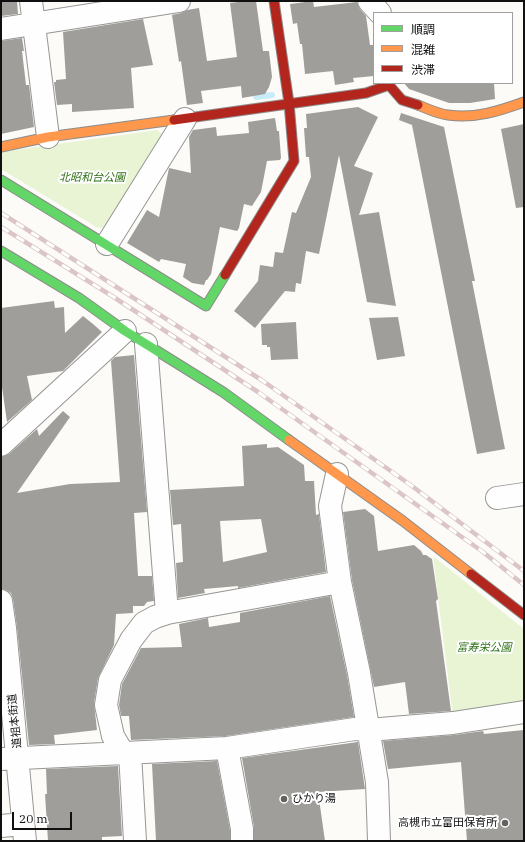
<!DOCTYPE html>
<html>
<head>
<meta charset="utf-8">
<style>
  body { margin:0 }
  #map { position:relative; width:525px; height:842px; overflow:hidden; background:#fcfbf7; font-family:"IBM Plex Serif","Noto Sans JP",serif }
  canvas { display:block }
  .frame { position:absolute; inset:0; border:2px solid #101010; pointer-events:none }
  .legend { position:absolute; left:373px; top:12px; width:140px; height:72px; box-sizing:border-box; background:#fff; border:1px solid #9f9f9f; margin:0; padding:5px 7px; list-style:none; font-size:12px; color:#101010 }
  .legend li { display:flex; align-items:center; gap:8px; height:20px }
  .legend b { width:20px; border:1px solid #9f9f9f }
  .scale { position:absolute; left:12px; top:812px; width:60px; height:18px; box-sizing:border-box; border:2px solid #101010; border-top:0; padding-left:5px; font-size:12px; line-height:14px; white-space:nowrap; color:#101010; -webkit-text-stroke:3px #fff; paint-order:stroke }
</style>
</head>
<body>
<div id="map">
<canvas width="525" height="842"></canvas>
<div class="frame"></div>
<ul class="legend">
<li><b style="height:5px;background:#63d668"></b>順調</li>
<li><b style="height:5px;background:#ff974d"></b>混雑</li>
<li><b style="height:5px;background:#b3261e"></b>渋滞</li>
</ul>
<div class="scale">20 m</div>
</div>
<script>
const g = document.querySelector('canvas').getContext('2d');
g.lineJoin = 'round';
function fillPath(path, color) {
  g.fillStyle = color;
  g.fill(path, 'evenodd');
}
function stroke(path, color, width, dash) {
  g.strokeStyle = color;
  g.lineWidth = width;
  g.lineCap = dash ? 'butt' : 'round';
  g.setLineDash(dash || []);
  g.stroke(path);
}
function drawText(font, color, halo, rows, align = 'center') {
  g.font = font + ' "IBM Plex Serif","Noto Sans JP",serif';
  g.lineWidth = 4;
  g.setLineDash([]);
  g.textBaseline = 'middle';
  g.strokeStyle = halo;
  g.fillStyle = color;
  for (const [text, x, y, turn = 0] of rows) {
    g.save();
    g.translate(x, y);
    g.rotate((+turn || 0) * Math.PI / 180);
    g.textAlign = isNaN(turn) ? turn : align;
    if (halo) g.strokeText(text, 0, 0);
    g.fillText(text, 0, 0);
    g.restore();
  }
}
fillPath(new Path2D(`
  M157 130 163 135 109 227 98 228 1 169V152Z
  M433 556 524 629V707L453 717Z`), '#e8f4d4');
stroke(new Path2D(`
  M256 97 272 95`), '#c8ecfa', 6);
fillPath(new Path2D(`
  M1 1H17L18 14 1 16Z
  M246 1H256L263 51H269L272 77 269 87 265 94 242 98 241 86 201 91 203 103 187 105 181 61 179 62 172 15 181 13 187 10 199 8 207 61 237 57 230 3Z
  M313 1 314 7 357 2 360 9 366 16 370 45H374V76L353 78 354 82 335 85 333 71 305 74 302 44H300L297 23 293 24 290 4Z
  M143 19 153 65 131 68 134 108 72 112V104L57 105 54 82H56V80L66 79 63 32Z
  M22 38 24 51H22L26 85H29L34 127 1 134V41Z
  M404 83H494L495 99 470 103H449L409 89Z
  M358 107 378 117 354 166 373 173 359 215 379 212 396 306 367 302 339 155 319 254 306 251 301 284 296 283 295 292 285 291 255 328 234 311 258 281 260 265 273 267 275 252 283 253 292 212 296 213 311 177 309 157H306L304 128H307L306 114Z
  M401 113 444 127 475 281H472L505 449 477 454 412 125 399 120Z
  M275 118 277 131H279L281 158 280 160 267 161 261 192 252 206 244 204 239 228 237 231 220 227 211 274 207 280H206L204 285 192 283 183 277 186 264 161 259 159 262 127 243 147 210 159 217 169 168 191 173 189 137 193 130 216 127 217 136 249 133 248 122Z
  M524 124V207L516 208 501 129Z
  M54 301 55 308 64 307 65 333 83 316 93 324 102 332 63 371 27 376 32 400 7 422 1 380V308Z
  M398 317 405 356 377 360 369 318Z
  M296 322 298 359 271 360 270 347H267V345H262L261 324Z
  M134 355 147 512 134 513 138 576H152L154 601 147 602 144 606H133V613L116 614 114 645 98 678 94 703 97 730 54 735 55 744 29 745 17 627 13 599 11 593 6 590 1 589V457L9 454 37 429 39 436 63 411 70 417 17 493 70 484 120 482 111 361 115 357Z
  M267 444V448L278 447 304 465 305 481H314L316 515 319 514 326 572 238 588V586L204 589 205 593 178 598 176 563 183 562 181 524 173 525 170 490 244 486 242 446ZM261 519 267 552 223 562 220 521Z
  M365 509 374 516 378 551 414 545 421 551 423 555H426L432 559 438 599 436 601 451 711 409 714 405 682 374 687 352 580 343 512Z
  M330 596 347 675 354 717 226 736 131 740 129 716H121L119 705 122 684 141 648 182 647 179 624 208 618 209 627 240 622V613Z
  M524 730V841H467L461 762 388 769 383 741 454 735 483 731 484 734Z
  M358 742 365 789 318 792 325 841H254V827L242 758Z
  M217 761 230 830V841H156L152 764Z
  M118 766 122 836 102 837V841H48L45 794H47L46 769Z`), '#a09e9b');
const street = new Path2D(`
  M31 1 48 137
  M369 1 380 13
  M1 29 179 1
  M107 244 185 119
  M146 344 167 613
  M1 445 125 331
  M337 474 330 506 340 582 359 673 377 782 379 841
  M497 498 524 494
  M1 601 5 628 25 841
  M227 748 242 829V841
  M123 753 113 736 106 705 110 680 131 640 144 623 155 617 167 613 340 582
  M130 753 135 841
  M1 759 227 748 355 729 368 730 453 723 524 712
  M1 826 23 824`);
const fast = new Path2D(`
  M1 180 206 306 225 275
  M1 251 79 298 125 331 223 392 289 440`);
const slow = new Path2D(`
  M418 105C428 109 438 114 448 115 475 119 499 111 524 102
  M1 147 48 137 174 120
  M289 440 403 521 471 574`);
const jam = new Path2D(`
  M174 120 366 93 389 85 402 100 418 105
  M225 275 294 161 289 103 274 1
  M471 574 524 615`);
stroke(street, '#969694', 24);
stroke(fast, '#8d8c8b', 11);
stroke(slow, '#8d8c8b', 11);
stroke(jam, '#8d8c8b', 11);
stroke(street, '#fffefe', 22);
stroke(fast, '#63d668', 9);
stroke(slow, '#ff974d', 9);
stroke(jam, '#b3261e', 9);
const rail = new Path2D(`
  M1 213 263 381 412 486 524 571
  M1 227 112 296 258 392 483 552 524 585`);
stroke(rail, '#dbc5c7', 4.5);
stroke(rail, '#fff', 3, [9]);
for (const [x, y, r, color] of [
  [284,799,4,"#636261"],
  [505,823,4,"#636261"]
]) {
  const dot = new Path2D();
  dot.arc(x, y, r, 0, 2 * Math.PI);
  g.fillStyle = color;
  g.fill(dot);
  stroke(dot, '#fff', 1.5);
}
drawText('italic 11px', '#317118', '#fff', [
  ["北昭和台公園",92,178],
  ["富寿栄公園",484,648]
]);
drawText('11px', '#101010', '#fff', [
  ["道祖本街道",15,721,-96]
]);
drawText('11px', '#101010', '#fff', [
  ["ひかり湯",292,799],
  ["高槻市立富田保育所",497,823,"right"]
], 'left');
</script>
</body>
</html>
